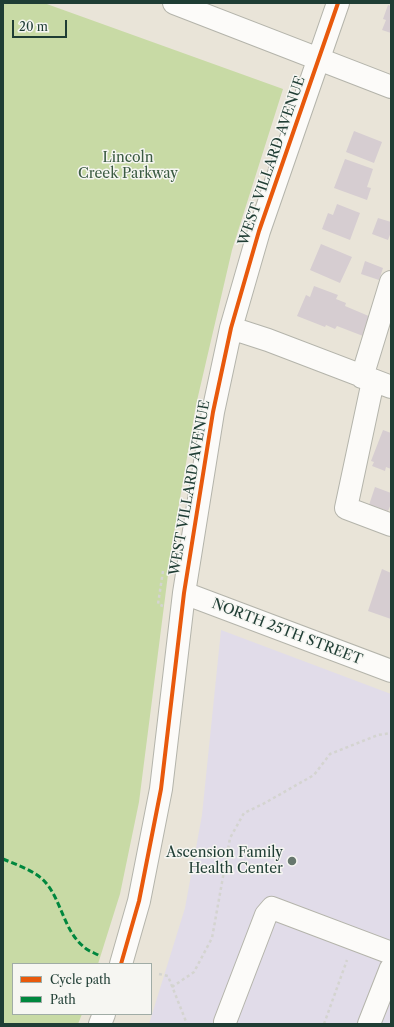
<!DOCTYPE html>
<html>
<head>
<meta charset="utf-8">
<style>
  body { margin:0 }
  #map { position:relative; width:394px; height:1027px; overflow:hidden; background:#e9e4d8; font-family:"Libre Caslon Text",serif }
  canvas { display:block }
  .frame { position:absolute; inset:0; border:4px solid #1f3d34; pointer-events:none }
  .legend { position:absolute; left:12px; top:963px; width:140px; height:52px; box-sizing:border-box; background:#f6f6f2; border:1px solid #a0aca6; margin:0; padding:5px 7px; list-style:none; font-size:12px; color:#1f3d34 }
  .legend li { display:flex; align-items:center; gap:8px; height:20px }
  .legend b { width:20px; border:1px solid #a0aca6 }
  .scale { position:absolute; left:12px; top:20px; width:55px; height:18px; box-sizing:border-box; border:2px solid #1f3d34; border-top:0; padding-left:5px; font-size:12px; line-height:14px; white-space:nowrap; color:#1f3d34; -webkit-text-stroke:3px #f6f6f2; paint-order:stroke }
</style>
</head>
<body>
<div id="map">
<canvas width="394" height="1027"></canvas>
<div class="frame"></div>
<ul class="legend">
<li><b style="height:5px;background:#e8590c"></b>Cycle path</li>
<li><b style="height:5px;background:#00873e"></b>Path</li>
</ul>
<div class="scale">20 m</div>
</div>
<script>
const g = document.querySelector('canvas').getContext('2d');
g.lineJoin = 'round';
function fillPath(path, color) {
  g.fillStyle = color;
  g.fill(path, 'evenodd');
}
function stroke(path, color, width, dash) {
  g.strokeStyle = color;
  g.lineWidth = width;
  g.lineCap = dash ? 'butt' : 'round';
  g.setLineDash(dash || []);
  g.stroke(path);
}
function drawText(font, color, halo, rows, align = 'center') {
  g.font = font + ' "Libre Caslon Text",serif';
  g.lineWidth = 3;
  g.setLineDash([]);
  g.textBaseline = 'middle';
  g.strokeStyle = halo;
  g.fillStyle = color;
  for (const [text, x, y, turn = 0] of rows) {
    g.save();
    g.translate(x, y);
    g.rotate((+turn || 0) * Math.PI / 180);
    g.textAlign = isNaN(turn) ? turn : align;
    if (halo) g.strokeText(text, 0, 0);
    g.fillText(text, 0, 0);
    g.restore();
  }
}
fillPath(new Path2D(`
  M221 630 391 694V1024H149L185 908 202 815Z`), '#e1dce9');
fillPath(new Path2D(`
  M3 3H44L283 89 232 250 196 405 171 551 139 802 120 894 98 964H13V1014H82L78 1024H3Z`), '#c8daa5');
fillPath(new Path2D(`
  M388 5 391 6V33L382 30 386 20 383 19Z
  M354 131 382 142 374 163 346 152Z
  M345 159 373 169 367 187 371 188 367 200 334 188Z
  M337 204 360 213 350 240 322 229 328 213 333 215Z
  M378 218 391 222V232L388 240 372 234Z
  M321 244 352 257 340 283 310 270Z
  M365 261 383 268 379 280 361 274Z
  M314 286 338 295 336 299 346 303 345 306 371 317 363 336 337 326 335 329 326 325 325 327 297 316 306 295 310 297Z
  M383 430 391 433V469L386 467 385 471 372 466 374 462 371 461Z
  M375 487 391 493V504L388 511 369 505Z
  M382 569 391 573V619L368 611Z`), '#d6cdd1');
const minor = new Path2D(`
  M174 3 391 87
  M231 328 268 340 391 387
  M362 377 391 282
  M373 381 346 508 391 525
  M184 593 391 671
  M121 964 139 901 161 789 184 593 213 412 231 328 259 231 338 3
  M225 1022 266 915 272 908 391 953
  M100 1024 104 1014
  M369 1024 391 968`);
stroke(minor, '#b4b4ab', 24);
stroke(new Path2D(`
  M163 571 158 604 163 606
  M159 974 168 976 187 1024
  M172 987 194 972 212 938 230 838 244 813 263 804 314 775 330 754 378 735 391 733
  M324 1024 347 960`), '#d4d4d0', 2.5, [3, 3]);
stroke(minor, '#fcfbf9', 22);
stroke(new Path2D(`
  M3 859C17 865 36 871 46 883 62 902 64 931 84 947 88 951 95 953 100 956`), '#00873e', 3, [6, 3]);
stroke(new Path2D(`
  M121 964 139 901 161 789 184 593 213 412 231 328 259 231 338 3`), '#e8590c', 4);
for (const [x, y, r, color] of [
  [292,861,5,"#66776d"]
]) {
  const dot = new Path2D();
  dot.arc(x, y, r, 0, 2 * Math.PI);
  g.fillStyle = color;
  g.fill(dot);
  stroke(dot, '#f6f6f2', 1.5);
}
drawText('14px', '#3b5b42', '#f6f6f2', [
  ["Lincoln",128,158],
  ["Creek Parkway",128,174]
]);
drawText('14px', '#1f3d34', '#f6f6f2', [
  ["WEST VILLARD AVENUE",272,161,-71],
  ["WEST VILLARD AVENUE",190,488,-80],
  ["NORTH 25TH STREET",287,632,21]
]);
drawText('14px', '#1f3d34', '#f6f6f2', [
  ["Ascension Family",283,853],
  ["Health Center",283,869]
], 'right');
</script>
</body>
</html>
